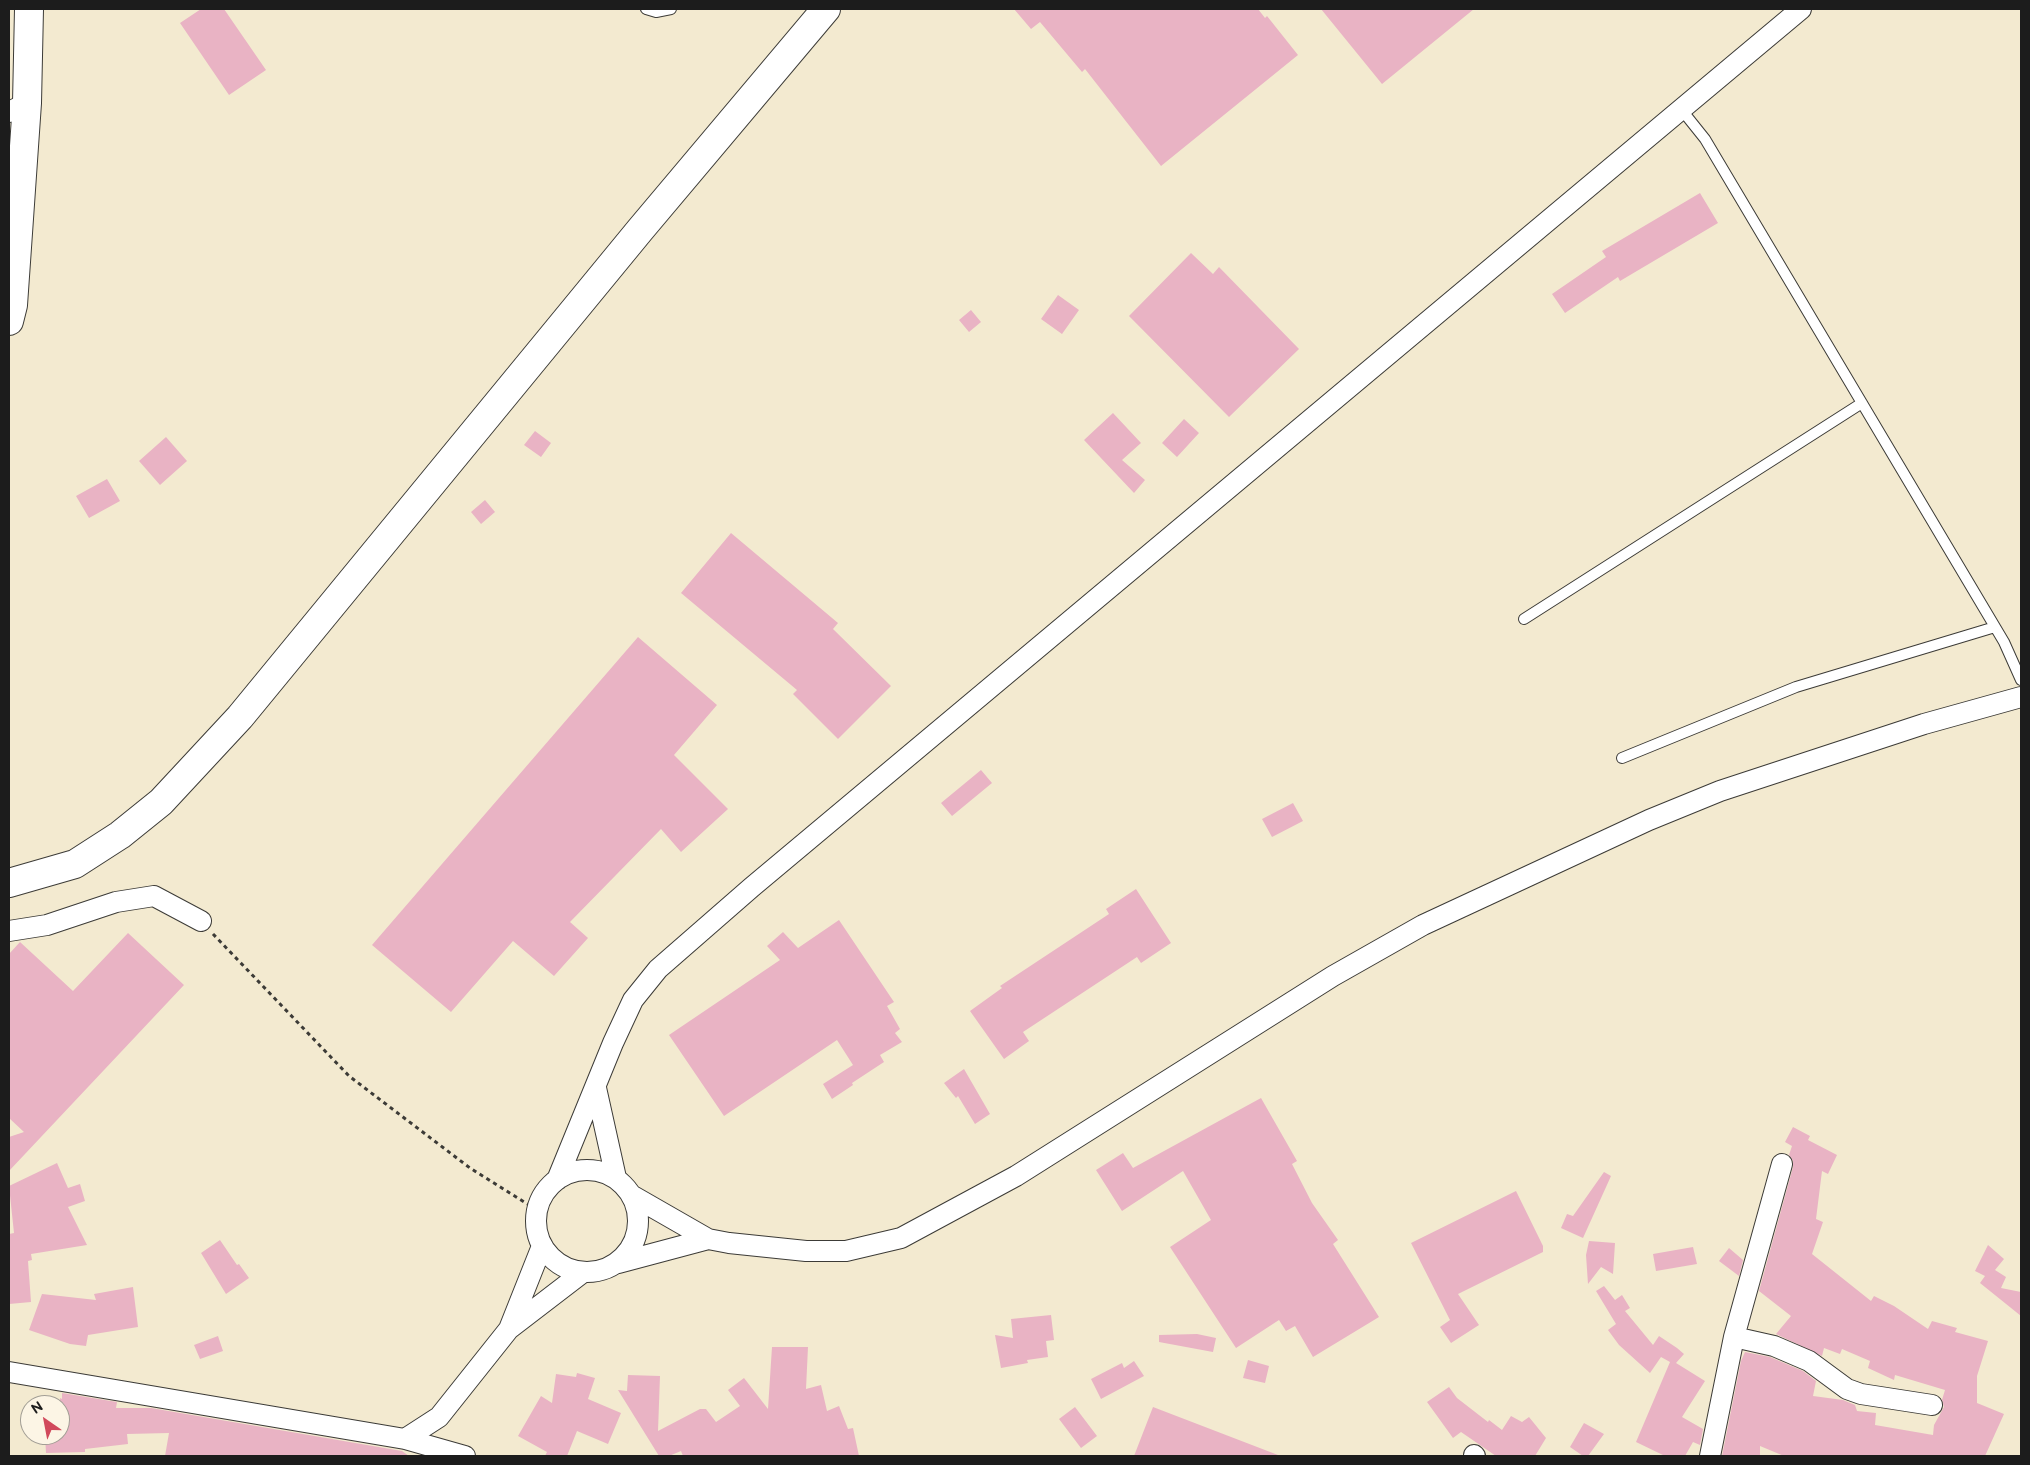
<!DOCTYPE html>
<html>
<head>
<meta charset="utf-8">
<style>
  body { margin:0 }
  #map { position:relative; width:2030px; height:1465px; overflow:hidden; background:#f3ead0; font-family:"Balsamiq Sans",sans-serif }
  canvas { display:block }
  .frame { position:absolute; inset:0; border:10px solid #1c1c1c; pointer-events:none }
  .north { position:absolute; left:20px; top:1395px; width:50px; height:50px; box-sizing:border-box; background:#fcf5e5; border:1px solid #a29e95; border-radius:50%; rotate:327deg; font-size:14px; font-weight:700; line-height:20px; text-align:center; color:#1c1c1c }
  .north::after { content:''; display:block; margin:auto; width:18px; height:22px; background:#d1495b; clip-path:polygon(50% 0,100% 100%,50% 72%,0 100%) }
</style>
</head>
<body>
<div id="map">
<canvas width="2030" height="1465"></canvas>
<div class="frame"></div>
<div class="north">N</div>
</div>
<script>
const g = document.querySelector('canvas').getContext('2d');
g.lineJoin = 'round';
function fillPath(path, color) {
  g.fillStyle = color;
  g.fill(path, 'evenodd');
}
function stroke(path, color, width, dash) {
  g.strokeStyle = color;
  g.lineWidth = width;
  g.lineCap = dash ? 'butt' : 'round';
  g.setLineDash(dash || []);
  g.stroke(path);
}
fillPath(new Path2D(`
  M201 9H224L266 70 229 95 180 23Z
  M1014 9H1258L1265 18 1267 16 1298 55 1161 166 1085 69 1082 72 1040 22 1031 29Z
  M1321 9H1474L1382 84Z
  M1700 193 1718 223 1620 281 1618 277 1565 313 1552 294 1606 257 1602 251Z
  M1191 253 1213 274 1219 267 1299 349 1229 417 1129 316Z
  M1058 295 1079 310 1062 334 1041 319Z
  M971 310 981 322 969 332 959 320Z
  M1113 413 1141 443 1122 460 1145 480 1134 493 1084 440Z
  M1184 419 1199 433 1177 457 1162 443Z
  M535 431 551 443 541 457 524 445Z
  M166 437 187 461 160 485 139 461Z
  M107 479 120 501 89 518 76 496Z
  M485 500 495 512 481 524 471 512Z
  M731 533 838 623 833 629 891 686 838 739 793 694 797 690 681 593Z
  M638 637 717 705 674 755 728 809 681 852 661 829 570 922 588 938 554 976 513 941 451 1012 372 945Z
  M981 770 992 783 952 816 941 803Z
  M1293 803 1303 821 1272 837 1262 819Z
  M1136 889 1171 943 1141 963 1137 957 1023 1032 1029 1041 1004 1059 970 1011 1002 988 1000 986 1109 914 1106 909Z
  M839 920 894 1002 887 1006 900 1029 895 1033 902 1042 880 1055 884 1062 852 1083 853 1085 832 1099 823 1084 853 1065 837 1040 724 1116 669 1035 780 960 767 946 783 932 798 948Z
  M128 933 184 985 9 1171V1137L24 1132 9 1118V954L20 942 73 991Z
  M964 1069 990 1114 975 1124 958 1096 956 1098 944 1083Z
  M1261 1098 1297 1161 1292 1164 1312 1203 1338 1240 1333 1244 1379 1317 1313 1357 1295 1326 1286 1331 1279 1320 1236 1348 1170 1247 1211 1220 1183 1171 1122 1211 1096 1170 1123 1153 1133 1168Z
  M1793 1127 1810 1136 1808 1140 1837 1155 1828 1174 1822 1171 1816 1219 1823 1222 1812 1254 1871 1301 1874 1296 1894 1306 1928 1329 1932 1321 1957 1328 1955 1332 1988 1341 1977 1376V1403L2004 1414 1985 1456H1784L1760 1446V1456H1722L1741 1361 1745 1352 1770 1357 1803 1371 1816 1381 1813 1396 1843 1400 1855 1405 1857 1411 1876 1413 1875 1425 1933 1435 1934 1425 1944 1407 1942 1400 1945 1390 1895 1375 1894 1380 1868 1368 1870 1361 1842 1349 1840 1354 1824 1348 1822 1356 1776 1334 1791 1316 1759 1291 1793 1167V1161L1789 1155 1792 1146 1785 1142Z
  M57 1163 68 1188 80 1184 85 1201 68 1207 87 1245 31 1254 32 1260 28 1261 31 1302 9 1304V1234L14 1233 9 1186Z
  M1604 1172 1611 1176 1583 1238 1561 1228 1567 1214 1573 1216Z
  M1516 1191 1543 1246V1252L1458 1294 1479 1325 1451 1343 1440 1327 1450 1320 1411 1243Z
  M220 1240 237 1265 239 1264 249 1278 226 1294 201 1253Z
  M1589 1241 1615 1243 1613 1274 1601 1267 1588 1284 1586 1255Z
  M1988 1245 2004 1259 1995 1270 2006 1277 2001 1288 2021 1292V1316L1980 1283 1985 1276 1975 1271Z
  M1693 1247 1697 1264 1656 1271 1653 1254Z
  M1729 1248 1743 1260 1739 1276 1719 1261Z
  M1604 1286 1615 1300 1622 1295 1630 1308 1625 1311 1653 1345 1659 1336 1677 1348 1684 1354 1676 1363 1705 1381 1682 1417 1703 1429 1700 1445 1693 1442 1685 1456H1665L1636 1442 1670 1362 1661 1357 1650 1373 1619 1345 1608 1330 1616 1324 1596 1291Z
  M133 1287 138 1327 88 1335 86 1346 70 1344 29 1330 42 1294 96 1300 94 1294Z
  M1051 1315 1054 1340 1046 1341 1048 1357 1027 1360 1028 1363 1001 1368 995 1335 1013 1338 1011 1319Z
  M1197 1334 1216 1338 1213 1352 1159 1342V1335Z
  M218 1336 223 1351 200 1359 194 1345Z
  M772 1347H808L806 1389 821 1385 827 1411 839 1406 848 1429 853 1428 859 1456H683L681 1451 669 1456H659L618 1390 627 1391 628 1375 660 1376 658 1431 700 1409H706L716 1422 740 1406 728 1390 744 1378 768 1409Z
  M1248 1360 1269 1366 1265 1383 1243 1378Z
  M1134 1361 1144 1376 1101 1399 1091 1379 1122 1363 1124 1368Z
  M577 1373 595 1378 588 1399 621 1413 608 1444 577 1431 567 1456H545L547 1452 518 1436 541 1396 552 1403 556 1374 576 1377Z
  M1449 1387 1457 1398 1488 1422 1489 1420 1502 1430 1511 1416 1522 1422 1529 1417 1546 1438 1535 1456H1496L1461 1432 1453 1438 1427 1402Z
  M62 1393 117 1402 116 1408H151L402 1451 409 1456H165L169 1433 127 1434 128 1444 85 1449V1452L46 1453 45 1435H60V1398L62 1399Z
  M1075 1407 1097 1436 1081 1448 1059 1419Z
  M1153 1407 1278 1455V1456H1134Z
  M1584 1423 1604 1434 1588 1456H1583L1570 1447Z`), '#e9b3c4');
const service = new Path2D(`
  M646 9 656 12 671 9
  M1681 109 1705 139 2004 642 2021 680
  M1524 619 1862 403
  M1622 758 1796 687 1995 627`);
const minor = new Path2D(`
  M9 112 27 103
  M9 931 47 925 116 902 154 896 201 921
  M596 1088 616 1178
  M536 1221a51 51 0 1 1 102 0a51 51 0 1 1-102 0Z
  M557 1180 613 1043 633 1000 658 969 752 887 1801 9
  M633 1196 708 1239 729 1243 806 1251H846L901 1238 1016 1176 1333 976 1423 925 1649 820 1720 791 1924 724 2021 697
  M618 1263 708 1239
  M509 1329 542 1246
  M1734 1337 1774 1346 1809 1361 1847 1389 1861 1394 1932 1405
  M9 1372 405 1439 465 1456
  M405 1439 439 1417 509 1329 582 1273
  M1474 1455 1475 1456
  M1710 1456 1734 1337 1782 1164`);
const secondary = new Path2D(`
  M9 321 13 305 27 103 29 9
  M9 883 75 864 120 835 161 802 240 717 640 230 826 9`);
stroke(service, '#3c3b37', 12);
stroke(minor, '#3c3b37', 22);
stroke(secondary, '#3c3b37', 30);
stroke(new Path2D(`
  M213 934 349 1076 470 1168 537 1210`), '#3c3b37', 3, [4, 4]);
stroke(service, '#fff', 10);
stroke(minor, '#fff', 20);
stroke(secondary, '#fff', 28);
</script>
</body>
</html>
